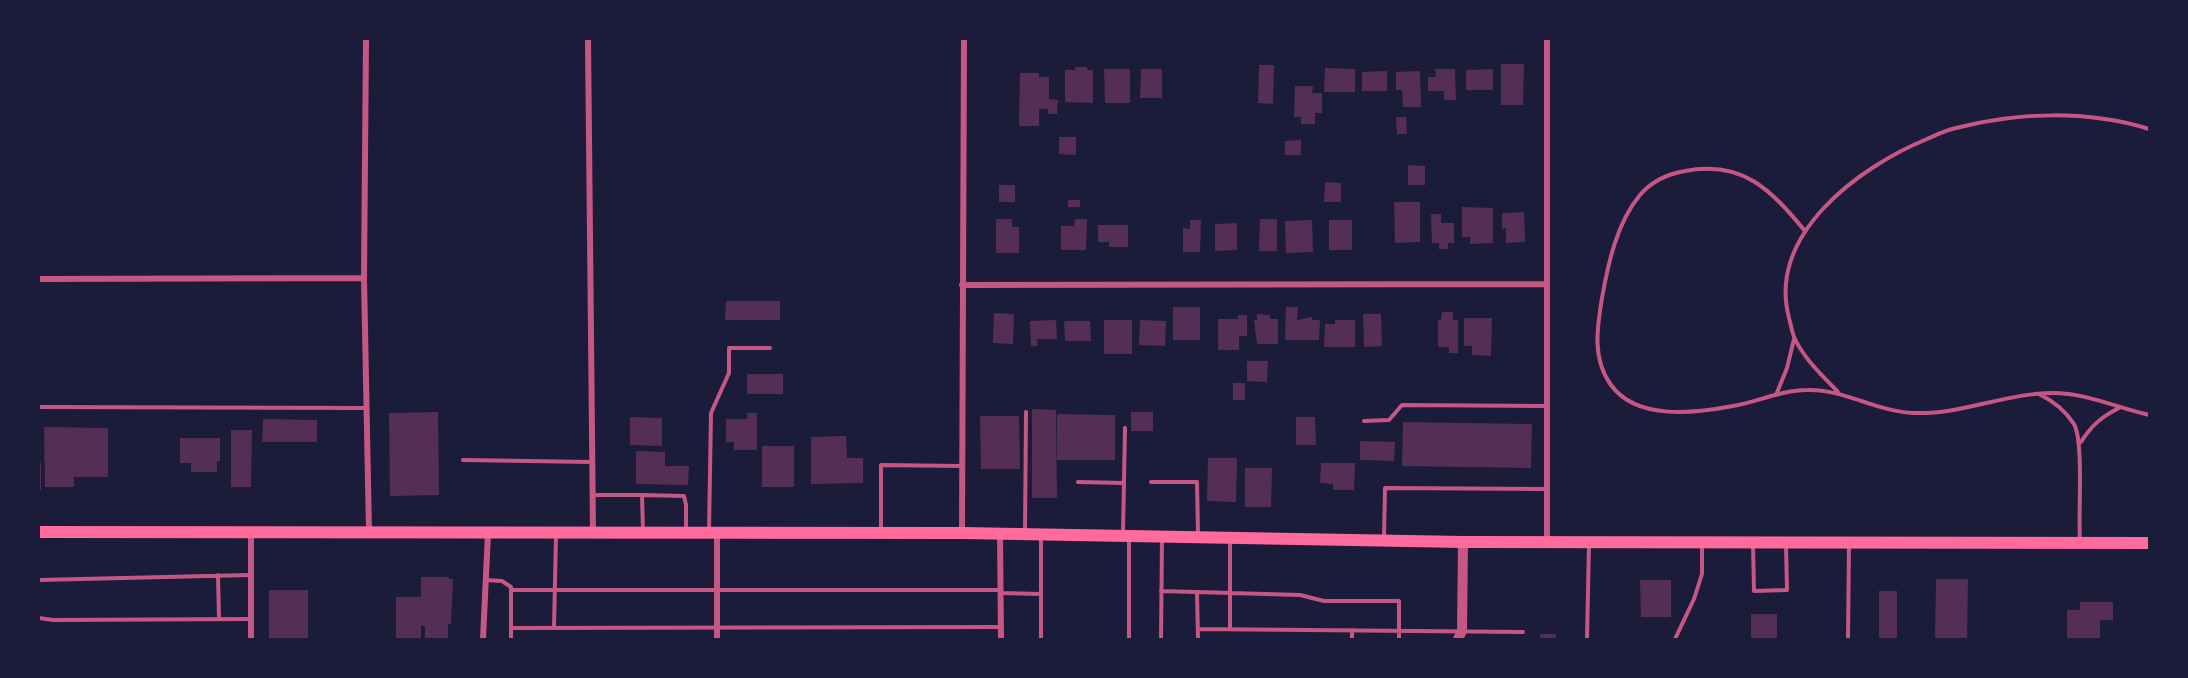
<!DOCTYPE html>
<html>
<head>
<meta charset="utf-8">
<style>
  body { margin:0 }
  #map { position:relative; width:2188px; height:678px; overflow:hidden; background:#1b1b3a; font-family:Rubik,sans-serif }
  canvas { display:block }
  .frame { position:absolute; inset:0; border:40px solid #1b1b3a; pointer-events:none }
</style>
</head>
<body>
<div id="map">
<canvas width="2188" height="678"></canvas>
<div class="frame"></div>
</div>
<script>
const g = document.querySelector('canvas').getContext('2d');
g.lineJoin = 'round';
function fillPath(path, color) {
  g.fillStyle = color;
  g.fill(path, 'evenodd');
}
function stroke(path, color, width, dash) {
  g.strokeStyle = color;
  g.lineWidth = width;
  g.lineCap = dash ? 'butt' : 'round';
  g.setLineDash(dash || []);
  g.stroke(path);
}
fillPath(new Path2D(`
  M1501 64H1524L1523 105H1501Z
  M1259 65H1274L1273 104 1258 103Z
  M1075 67H1087V70H1093V103L1065 102V70H1075Z
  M1325 68 1355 69V92H1324Z
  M1104 69H1130V103H1105Z
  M1141 69H1162V98H1140Z
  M1435 69H1455L1456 100H1444V91H1428V77H1436Z
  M1493 69V90H1466V70Z
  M1387 71V91H1362V72Z
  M1420 71 1421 107H1403L1402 90H1396V72Z
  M1020 73H1039V77H1049V99L1058 100 1057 114H1048V109H1039V126H1019Z
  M1295 86H1313L1312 93H1322V113H1315V124H1301V117H1294Z
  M1396 117H1406L1407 134H1397Z
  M1059 137H1076V155L1059 154Z
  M1301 140V155H1285V141Z
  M1408 165 1425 166V185H1408Z
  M1325 182 1341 183V202H1324Z
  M999 185H1015V202H999Z
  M1068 200H1080V207H1068Z
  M1394 202H1420V242L1395 243Z
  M1462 207 1493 208V243L1470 244V237H1462Z
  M1524 212 1525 242 1506 243V228L1502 229V213Z
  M1431 214H1441V223H1454V243H1448V249H1439V243H1432Z
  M996 219H1012V227H1019V253H996Z
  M1075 219H1087L1086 250H1061V226H1074Z
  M1260 219H1277V251H1259Z
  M1190 220H1201L1200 252H1183V228L1190 229Z
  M1312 220 1313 252 1286 253 1285 221Z
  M1329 220H1352V250H1329Z
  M1237 223V250L1215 251V224Z
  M1098 225H1128V247H1109V242H1098Z
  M726 301H780V320H725Z
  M1173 307H1200V340H1173Z
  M1286 307H1298L1297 320 1312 317V320H1320L1319 340H1285Z
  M1442 312H1453V320H1458V353H1449V347H1438V320H1441Z
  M994 313 1014 314 1013 344 993 343Z
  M1257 314 1270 315V319H1278V344H1257L1254 320H1257Z
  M1363 314H1381L1382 346 1364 347Z
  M1238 315H1247V336H1239V350H1218V319H1238Z
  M1464 318H1492L1491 356 1472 355V346H1464Z
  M1056 320 1057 339H1037L1038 346H1031L1030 321Z
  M1104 320H1132V354H1104Z
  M1140 320 1166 321 1165 346 1139 345Z
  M1335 320H1355V347H1324L1325 324H1335Z
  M1064 321H1090L1091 341H1065Z
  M1247 361H1268L1267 382 1247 381Z
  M747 374H783V394H747Z
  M1233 383H1245V400H1233Z
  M1032 409 1056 410 1057 498H1032Z
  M438 412 439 495 390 496 389 413Z
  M1131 412H1153V431H1131Z
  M747 413H757V450H734V442H726V419H747Z
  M1057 414 1115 415V460H1057Z
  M980 416H1019L1020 469H981Z
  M630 417 662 418V446L630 445Z
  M1296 417H1315L1316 445H1296Z
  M263 419 317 420V442H262Z
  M1403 422 1532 424 1531 468 1402 466Z
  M44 427 108 428V477H74V487H45Z
  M231 430H252L251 487H231Z
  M846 436 847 458H863V483L811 484V437Z
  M180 438H220V461H217V472H191V463H180Z
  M1360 441 1395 442 1394 461 1360 460Z
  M762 446H794V487H762Z
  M636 451 665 452V466H689L688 485 636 484Z
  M1208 458H1237L1236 502 1207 501Z
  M39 463H41V490H39Z
  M1321 463H1355L1354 490H1333V484L1320 483Z
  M1245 468H1272L1271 507H1245Z
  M421 577H449V579H453L451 624H448V639H425V626H421V639H396V597H421Z
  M1936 579H1968L1967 639H1935Z
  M1640 580H1671V617H1641Z
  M269 590H308V639H269Z
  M1879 591H1897V639H1879Z
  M2080 602H2113V620H2100V639H2067V610H2080Z
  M1751 614H1777V639H1751Z
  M1540 634H1556V639H1540Z`), '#542f53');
stroke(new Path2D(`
  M1805 231C1771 190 1743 160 1685 171 1667 174 1652 181 1640 195 1617 222 1608 264 1602 298 1597 328 1592 359 1611 385 1637 421 1696 413 1733 406 1757 402 1782 390 1807 390 1845 389 1877 412 1914 413 1962 415 2008 392 2056 393 2088 394 2118 408 2149 415
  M1838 392C1823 376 1805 360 1795 339 1792 333 1791 325 1789 318 1767 234 1859 167 1927 139 1936 135 1946 130 1956 128 2018 112 2087 110 2149 129
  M2039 394C2053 401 2065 410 2074 424 2084 442 2078 514 2080 540
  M1776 395 1787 368 1794 339
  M39 407 365 408
  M1364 421 1389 420 1402 405 1547 406
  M2081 442C2091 426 2101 417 2119 408
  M463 460 592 462
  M1078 482 1124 483
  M1151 482H1197L1198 534
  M593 495H642
  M881 529V465L962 466
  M643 531 642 495 684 496 686 505V531
  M709 531 711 413 729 373V348H770
  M1025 531 1026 412
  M1123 533 1125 428
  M1041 535V639
  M1384 538 1385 488 1546 489
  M1230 539V629
  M1753 544 1754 591 1787 590 1786 545
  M218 575 219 619
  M39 580 250 575
  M486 580 502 581 511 587V639
  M511 590H1000
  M1161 591 1300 595 1324 601H1399V639
  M1197 592 1198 639
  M1000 593 1041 594
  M39 618 53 620 251 619
  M511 628 1001 627
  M554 628 556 536
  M1198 629 1523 632
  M1129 639V537
  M1161 639 1162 538
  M1352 639V630
  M1587 639 1589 543
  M1675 639 1694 599 1702 574V544
  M1848 639 1849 544`), '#c65784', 4);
stroke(new Path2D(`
  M366 39 364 278 369 532
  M588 39 593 532
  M1547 39V542
  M39 279 364 278
  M962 285 1546 284
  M962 533 964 39
  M1000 534 1001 639
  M251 639V532
  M483 639 488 533
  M717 639V533`), '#c65784', 6);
stroke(new Path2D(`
  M1458 639 1462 631 1463 542`), '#c65784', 10);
stroke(new Path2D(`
  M39 532 962 533 1463 542 2149 543`), '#ff6b9d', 12);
</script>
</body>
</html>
